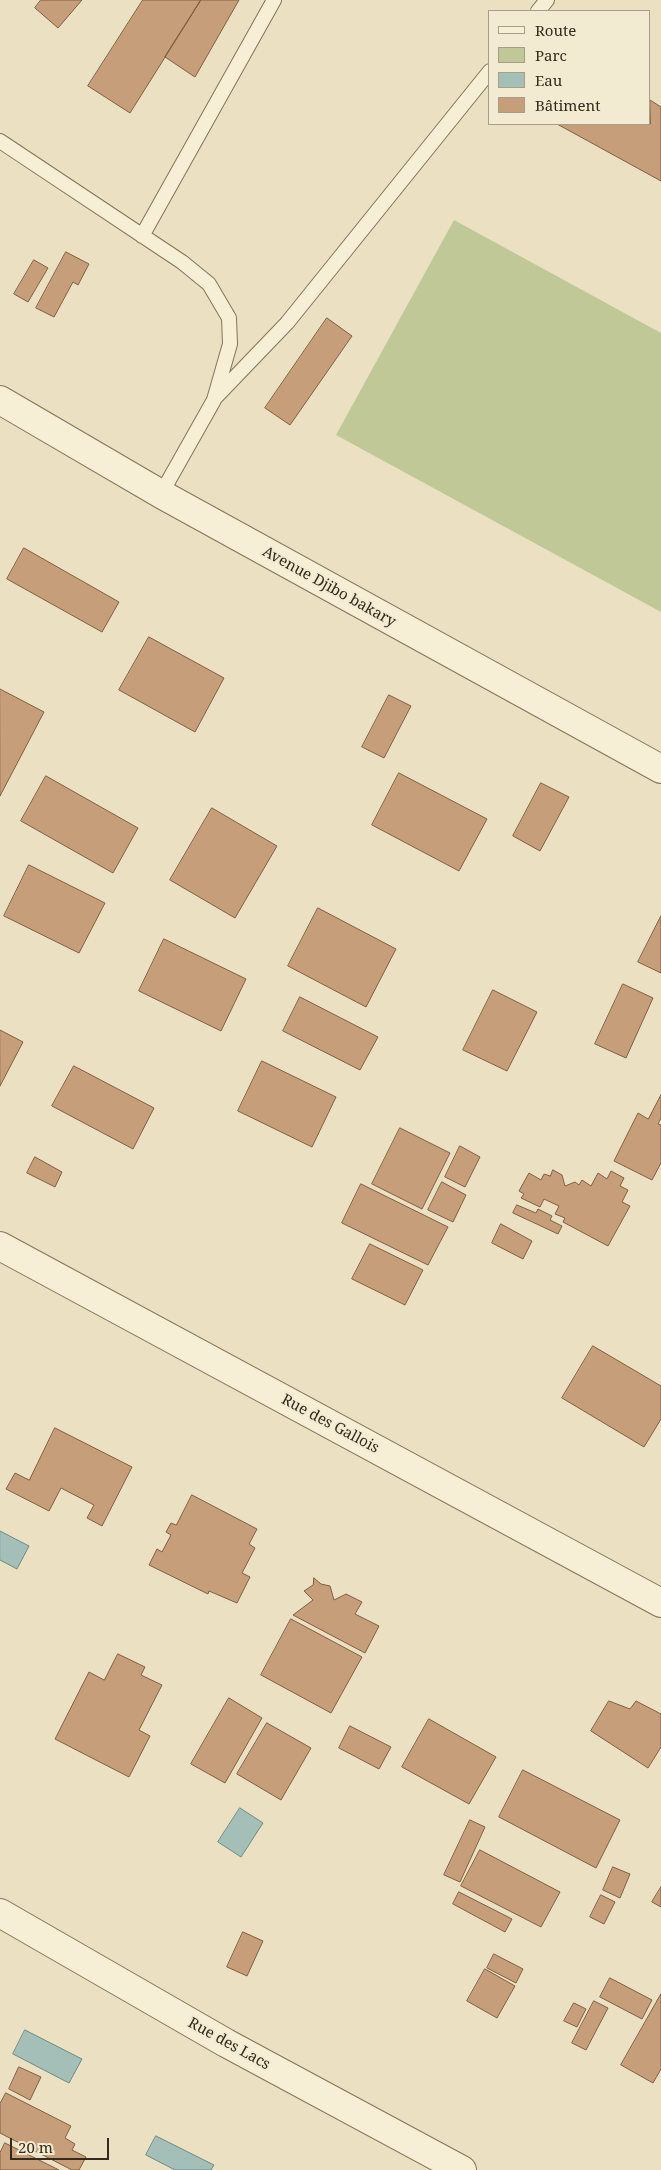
<!DOCTYPE html>
<html>
<head>
<meta charset="utf-8">
<style>
  body { margin:0 }
  #map { position:relative; width:661px; height:2170px; overflow:hidden; background:#ebe1c2; font-family:"Noto Serif",serif }
  canvas { display:block }
  .legend { position:absolute; left:488px; top:10px; width:162px; height:115px; box-sizing:border-box; background:#f3ebd1; border:1px solid #a79e89; margin:0; padding:6px 9px; list-style:none; font-size:15px; color:#342a1e }
  .legend li { display:flex; align-items:center; gap:10px; height:25px }
  .legend b { width:25px; border:1px solid #a79e89 }
  .scale { position:absolute; left:10px; top:2138px; width:99px; height:22px; box-sizing:border-box; border:2px solid #342a1e; border-top:0; padding-left:6px; font-size:15px; line-height:18px; white-space:nowrap; color:#342a1e; -webkit-text-stroke:4px #f3ebd1; paint-order:stroke }
</style>
</head>
<body>
<div id="map">
<canvas width="661" height="2170"></canvas>
<ul class="legend">
<li><b style="height:6px;background:#f6eed5"></b>Route</li>
<li><b style="height:14px;background:#c0c897"></b>Parc</li>
<li><b style="height:14px;background:#a4beb8"></b>Eau</li>
<li><b style="height:14px;background:#c79e7a"></b>Bâtiment</li>
</ul>
<div class="scale">20 m</div>
</div>
<script>
const g = document.querySelector('canvas').getContext('2d');
g.lineJoin = 'round';
function fillPath(path, color) {
  g.fillStyle = color;
  g.fill(path, 'evenodd');
}
function stroke(path, color, width, dash) {
  g.strokeStyle = color;
  g.lineWidth = width;
  g.lineCap = dash ? 'butt' : 'round';
  g.setLineDash(dash || []);
  g.stroke(path);
}
function drawText(font, color, halo, rows, align = 'center') {
  g.font = font + ' "Noto Serif",serif';
  g.lineWidth = 4;
  g.setLineDash([]);
  g.textBaseline = 'middle';
  g.strokeStyle = halo;
  g.fillStyle = color;
  for (const [text, x, y, turn = 0] of rows) {
    g.save();
    g.translate(x, y);
    g.rotate((+turn || 0) * Math.PI / 180);
    g.textAlign = isNaN(turn) ? turn : align;
    if (halo) g.strokeText(text, 0, 0);
    g.fillText(text, 0, 0);
    g.restore();
  }
}
fillPath(new Path2D(`
  M454 220 661 333V612L336 435Z`), '#c0c897');
const water = new Path2D(`
  M0 1531 29 1546 17 1569 0 1560Z
  M240 1808 263 1823 241 1857 218 1842Z
  M25 2030 82 2059 69 2083 13 2054Z
  M156 2136 214 2165 211 2170H175L146 2155Z`);
fillPath(water, '#a4beb8');
stroke(water, '#6c8b85', 1);
const building = new Path2D(`
  M41 0H82L58 28 35 8Z
  M143 0H201L130 113 88 86Z
  M201 0H239L195 77 165 57Z
  M650 100 661 107V181L557 124H650Z
  M66 252 89 264 78 285 73 282 54 317 36 308Z
  M34 260 48 268 28 302 14 294Z
  M327 318 352 336 290 425 265 408Z
  M24 548 119 602 102 632 7 579Z
  M149 637 224 678 195 732 119 690Z
  M0 689 44 712 0 796Z
  M389 695 411 706 384 758 362 747Z
  M399 773 487 819 459 871 372 825Z
  M46 776 138 828 113 873 21 821Z
  M541 783 569 797 540 851 513 836Z
  M212 808 277 846 235 918 170 880Z
  M29 865 105 903 79 953 4 916Z
  M318 908 396 949 366 1007 288 966Z
  M661 916V973L638 962Z
  M164 939 246 979 221 1031 139 991Z
  M623 984 653 998 626 1058 595 1044Z
  M493 990 537 1012 507 1071 463 1050Z
  M300 997 378 1037 360 1070 283 1031Z
  M0 1030 23 1042 0 1086Z
  M262 1061 336 1097 312 1147 238 1111Z
  M74 1066 154 1108 133 1149 52 1106Z
  M661 1095V1118L658 1124 661 1125V1163L652 1180 614 1161 638 1113 648 1119Z
  M400 1128 450 1153 422 1209 372 1184Z
  M460 1146 480 1157 465 1187 445 1177Z
  M35 1157 62 1172 55 1187 27 1173Z
  M553 1170 562 1175 565 1186 575 1182 579 1185 582 1180 591 1186 598 1173 607 1179 611 1171 624 1178 620 1186 628 1190 622 1202 630 1206 608 1246 563 1222 565 1218 555 1214 559 1206 544 1199 540 1207 521 1198 524 1194 519 1191 529 1173 541 1180 544 1174 550 1176Z
  M442 1182 466 1195 453 1222 428 1210Z
  M361 1184 448 1227 428 1265 342 1223Z
  M517 1205 536 1213 538 1209 552 1216 550 1220 562 1226 558 1234 513 1213Z
  M501 1224 532 1241 523 1259 492 1243Z
  M370 1244 423 1270 405 1305 352 1279Z
  M593 1346 661 1386V1419L644 1447 562 1398Z
  M55 1428 132 1467 102 1526 87 1518 94 1505 61 1488 49 1511 6 1489 15 1473 29 1480Z
  M192 1495 257 1529 249 1544 255 1548 242 1573 250 1577 237 1603 209 1591 208 1594 149 1565 157 1549 162 1552 171 1535 166 1532 171 1523 176 1525Z
  M314 1578 321 1584 330 1586 334 1600 346 1594 362 1602 355 1614 379 1626 365 1653 293 1615 313 1600 304 1591 313 1585Z
  M291 1619 362 1657 331 1713 261 1675Z
  M118 1654 145 1667 141 1675 162 1685 139 1730 150 1736 129 1777 55 1739 89 1672 104 1680Z
  M229 1698 262 1718 225 1783 191 1764Z
  M609 1701 630 1709 636 1701 661 1714V1747L648 1768 591 1731Z
  M429 1719 496 1757 469 1804 402 1767Z
  M267 1723 311 1748 281 1800 237 1774Z
  M350 1726 391 1747 379 1769 339 1748Z
  M523 1770 620 1820 596 1868 499 1817Z
  M470 1820 485 1827 460 1882 444 1875Z
  M480 1850 560 1892 541 1927 461 1886Z
  M613 1867 630 1874 620 1898 603 1890Z
  M661 1887V1907L652 1902Z
  M459 1892 512 1919 505 1932 453 1904Z
  M601 1895 615 1902 604 1924 590 1917Z
  M243 1932 263 1941 247 1976 227 1967Z
  M494 1954 523 1969 516 1983 487 1968Z
  M485 1969 515 1986 497 2018 467 2001Z
  M610 1978 652 2000 642 2019 600 1997Z
  M661 1994V2069L653 2083 621 2065Z
  M594 2001 608 2008 586 2050 572 2043Z
  M574 2003 586 2009 577 2027 564 2021Z
  M19 2067 41 2077 30 2100 9 2089Z
  M6 2093 71 2126 65 2138 75 2144 72 2150 86 2157 79 2170H72L0 2133V2104Z
  M5 2143 59 2170H0V2153Z`);
fillPath(building, '#c79e7a');
stroke(building, '#815e42', 1);
const service = new Path2D(`
  M538 11 547 0
  M0 141 182 262 209 284 229 318 230 344 214 400 161 494
  M142 236 274 0
  M215 398 287 323 490 71`);
const minor = new Path2D(`
  M0 1913 226 2043 462 2170`);
const tertiary = new Path2D(`
  M0 400 161 494 661 769
  M0 1246 661 1603`);
stroke(service, '#84735a', 16);
stroke(minor, '#84735a', 30);
stroke(tertiary, '#84735a', 30);
stroke(service, '#f6eed5', 14);
stroke(minor, '#f6eed5', 28);
stroke(tertiary, '#f6eed5', 28);
drawText('15px', '#342a1e', '#f3ebd1', [
  ["Avenue Djibo bakary",329,587,29],
  ["Rue des Gallois",330,1424,28],
  ["Rue des Lacs",229,2044,29]
]);
</script>
</body>
</html>
